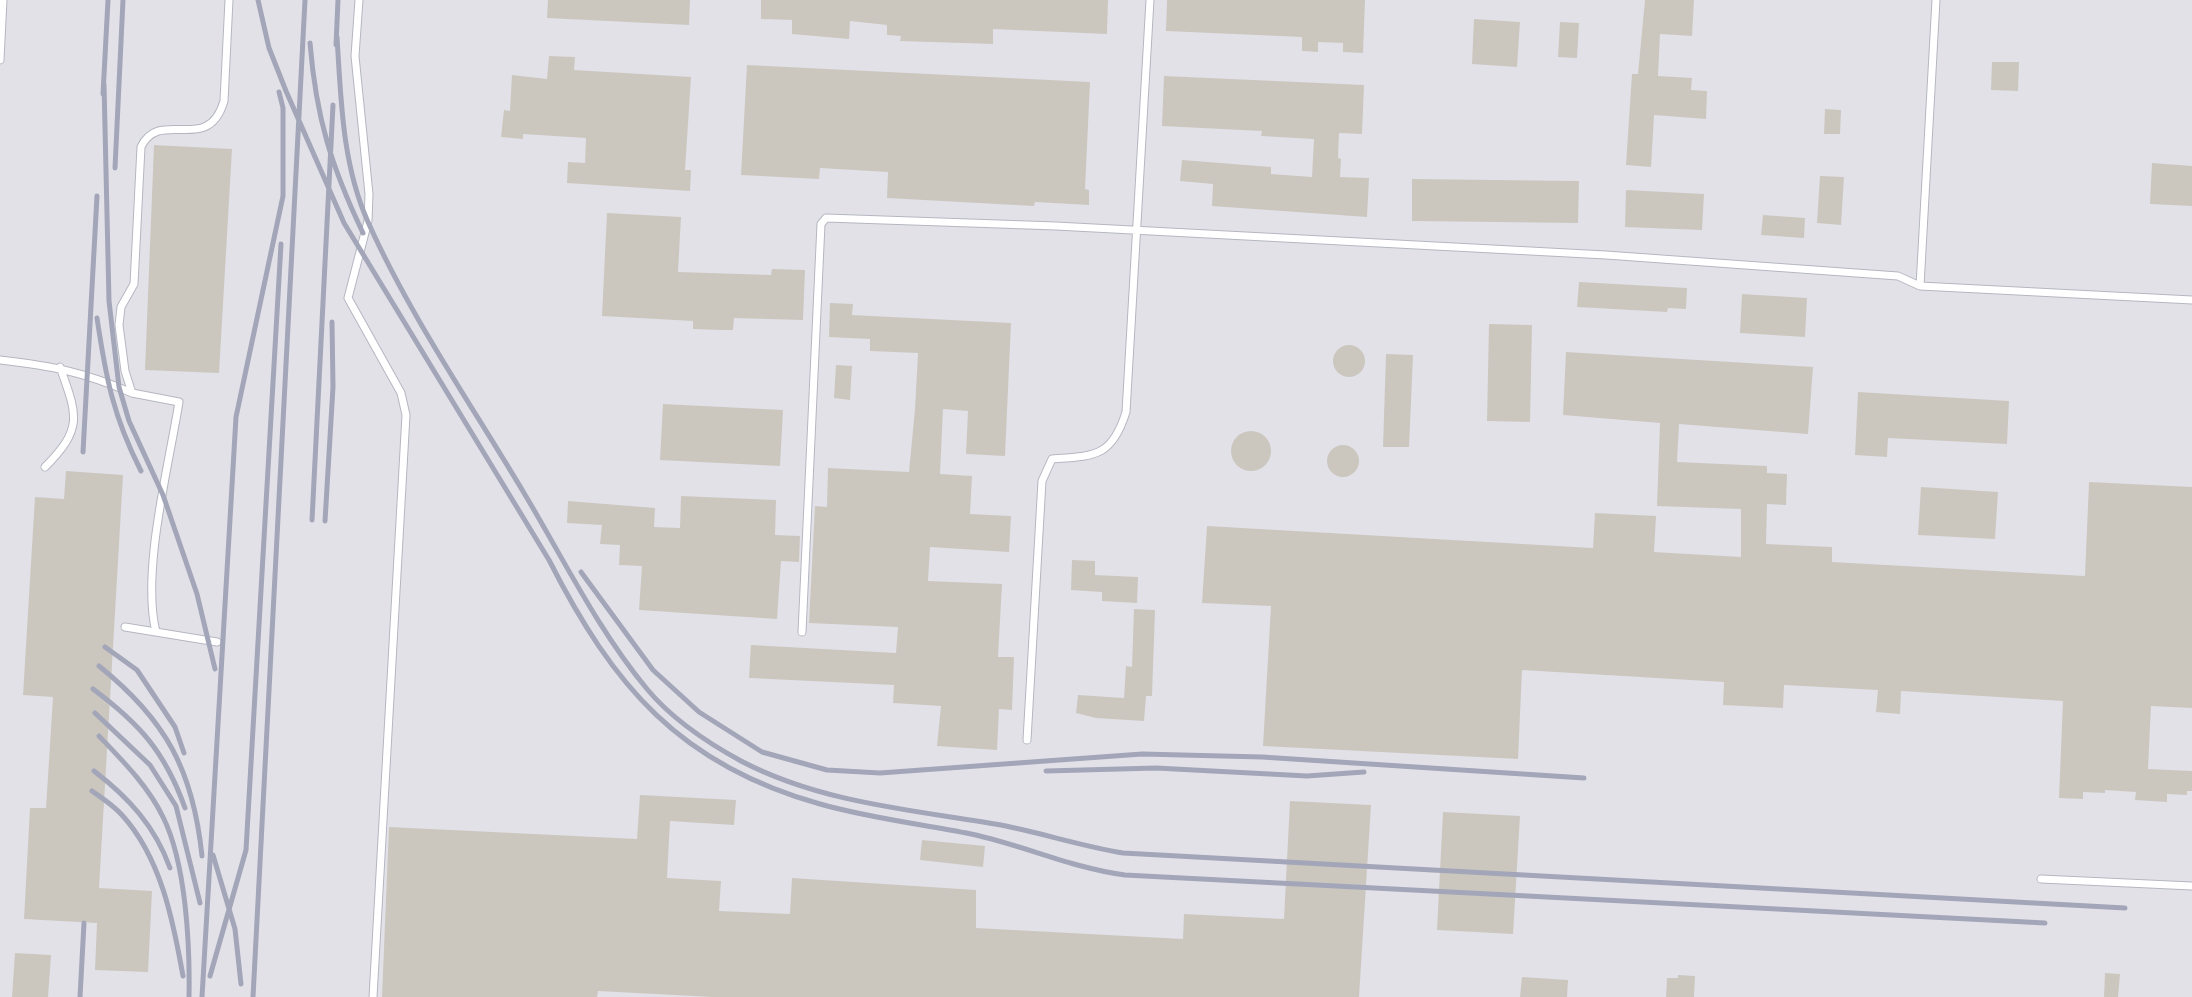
<!DOCTYPE html>
<html>
<head>
<meta charset="utf-8">
<style>
  body { margin:0 }
  canvas { display:block; background:#efe9e1 }
</style>
</head>
<body>
<canvas width="2192" height="997"></canvas>
<script>
const g = document.querySelector('canvas').getContext('2d');
g.lineJoin = 'round';
function fillPath(path, color) {
  g.fillStyle = color;
  g.fill(path, 'evenodd');
}
function stroke(path, color, width, dash) {
  g.strokeStyle = color;
  g.lineWidth = width;
  g.lineCap = dash ? 'butt' : 'round';
  g.setLineDash(dash || []);
  g.stroke(path);
}
fillPath(new Path2D(`
  M0 0H2192V997H0Z`), '#e3e1e8');
fillPath(new Path2D(`
  M548 0H690L689 25 547 18Z
  M761 0H1108L1107 34 993 29V44L900 41 901 36 887 35V25L850 21 849 39 792 34V20L761 19Z
  M1167 0H1365L1363 53 1343 52V43L1318 42V52L1302 51V37L1166 31Z
  M1645 0H1694L1692 36 1660 34 1658 76 1692 78 1691 90 1707 91 1706 119 1654 115 1651 167 1626 165 1632 74H1638Z
  M1474 19 1520 22 1517 67 1472 64Z
  M1560 22 1579 23 1577 58 1558 57Z
  M549 56 575 57 574 70 691 77 685 170H691L690 191 567 183 568 162 585 163 586 138 523 134V139L501 137 504 110 510 111 512 75 547 79Z
  M1992 62H2019L2018 91 1991 90Z
  M747 65 1090 82 1085 189 1089 190V205L1035 202 1034 206 887 198 888 172 820 168 819 179 741 175Z
  M1164 76 1364 85 1362 134 1339 133 1338 158 1341 159 1340 177 1369 178 1367 217 1212 206 1213 184 1180 181 1182 160 1271 167V174L1312 177 1314 139 1261 136 1262 131 1162 126Z
  M1825 109 1841 110 1840 134H1824Z
  M154 145 232 149 219 373 145 370Z
  M2152 163 2192 166V206L2150 204Z
  M1820 176 1844 177 1841 225 1817 223Z
  M1412 179 1579 181 1578 223 1412 221Z
  M1626 190 1704 194 1702 230 1625 227Z
  M607 213 681 217 678 272 771 275 772 269 805 270 803 320 734 318 733 330H721L693 329V321L602 316Z
  M1763 215 1805 218 1804 238 1761 235Z
  M1579 282 1687 288 1686 309 1668 308 1667 312 1577 307Z
  M1742 294 1807 298 1805 337 1740 333Z
  M830 303 853 304 852 315 1011 323 1005 456 966 454 968 411 943 409 940 474 972 476 970 514 1011 516 1009 552 930 547 928 581 1002 584 998 657H1014L1012 710 999 709 997 750 937 746 941 706 893 703 894 685 749 678 751 645 896 653 898 627 809 623 815 506 827 507 828 468 909 472 915 409 918 353 870 351V339L829 337Z
  M1489 324 1532 325 1530 422 1487 421Z
  M1333 361a16 16 0 1 1 32 0a16 16 0 1 1-32 0Z
  M1566 352 1813 367 1808 434 1679 424 1677 462 1767 466V473L1787 474 1786 505 1767 504 1766 544 1832 547V562L2085 576 2089 482 2192 487V708L2151 706 2148 769 2192 771V791H2187V795L2167 794V802L2135 800 2136 792 2105 790V793L2083 792V799L2059 798 2063 701 1901 691 1900 714 1876 712 1878 690 1784 685 1783 708 1723 705 1724 682 1522 670 1518 759 1263 746 1271 606 1202 603 1207 526 1593 548 1595 513 1656 516 1654 552 1741 557V509L1657 506 1660 423 1563 415Z
  M1386 354 1413 355 1409 447H1383Z
  M836 365 852 366 850 400 834 398Z
  M1858 392 2009 401 2007 444 1888 438 1887 457 1855 455Z
  M663 404 783 410 780 466 660 460Z
  M1231 451a20 20 0 1 1 40 0a20 20 0 1 1-40 0Z
  M1327 461a16 16 0 1 1 32 0a16 16 0 1 1-32 0Z
  M66 471 123 475 99 888 152 891 148 972 95 970 97 923 24 919 30 808H46L53 697 23 695 35 497 64 499Z
  M1921 487 1998 492 1995 539 1918 535Z
  M681 496 776 500 775 535 800 536 799 562 781 561 777 619 639 610 642 566 619 565 620 545 600 544 602 525 567 523 568 501 655 508 654 527 680 528Z
  M1072 560 1095 561V575L1138 577 1137 603 1102 601V592L1071 590Z
  M1134 609 1155 610 1152 696H1146L1144 721 1096 718 1076 713 1078 695 1124 698 1126 666 1132 667Z
  M640 795 736 800 734 825 670 821 667 878 721 881 719 911 790 914 792 878 976 890V928L1183 939 1184 914 1284 919 1290 801 1371 805 1359 997H712L598 991 597 997H382L389 827 637 839Z
  M1443 812 1520 816 1513 934 1437 930Z
  M922 840 985 846 983 867 920 860Z
  M15 953 51 955 48 997H12Z
  M2105 973 2120 974 2118 997H2104Z
  M1678 975 1695 976 1694 997H1666L1667 978H1678Z
  M1522 977 1568 980 1567 997H1520Z`), '#cbc7bf');
const service = new Path2D(`
  M359 0 355 56 369 194 368 221 348 298 401 393 406 415 373 997
  M0 60 3 0
  M1920 286 1936 0
  M0 360C52 366 84 372 132 393
  M45 467C84 428 77 415 60 367
  M125 627 217 642
  M156 632C141 572 169 465 179 402L132 393 125 371 119 325 121 307 134 284 141 147C160 107 208 156 224 101L229 0
  M802 632 821 224 826 218 1056 226 1606 255 1898 276 1920 286 2192 300
  M1027 740 1042 481 1052 459C1095 456 1112 457 1126 412L1150 0
  M2041 879 2192 886`);
stroke(service, '#b4b7c1', 9);
stroke(service, '#fff', 7);
stroke(new Path2D(`
  M258 0 269 48 286 91 344 223 549 560C613 686 680 765 820 804 869 818 921 824 971 834 1023 845 1072 868 1125 875L2045 923
  M337 37C341 99 342 164 368 222 410 316 471 404 524 493 563 558 598 630 647 689 671 718 708 743 741 761 821 803 913 810 1001 825 1042 833 1081 846 1123 853L2125 908
  M310 43C316 117 331 166 363 233
  M336 45 338 0
  M104 84 109 301 119 387 129 421 163 495 197 594 215 669
  M103 94 108 0
  M115 168 123 0
  M97 318C106 378 113 416 141 471
  M83 452 97 196
  M312 520 333 105
  M325 521 333 387 332 322
  M581 572 653 670 699 712 762 752 827 770 880 773 1142 754 1262 757 1584 778
  M105 647 137 670 175 727 184 753
  M99 666C166 720 193 770 202 856
  M93 689C140 724 165 752 185 808
  M95 713 150 765 176 806 200 903
  M99 736C122 760 148 786 163 817 186 863 190 945 189 997
  M94 771C128 797 155 826 170 868
  M1046 771 1156 768 1307 776 1364 772
  M92 791C102 798 113 805 122 815 161 858 173 920 183 976
  M213 855 235 929 241 984
  M210 976 246 850 281 244
  M80 997 84 923
  M202 997 236 417 283 196V108L279 92
  M253 997 305 0`), '#a3a6b8', 5);
</script>
</body>
</html>
